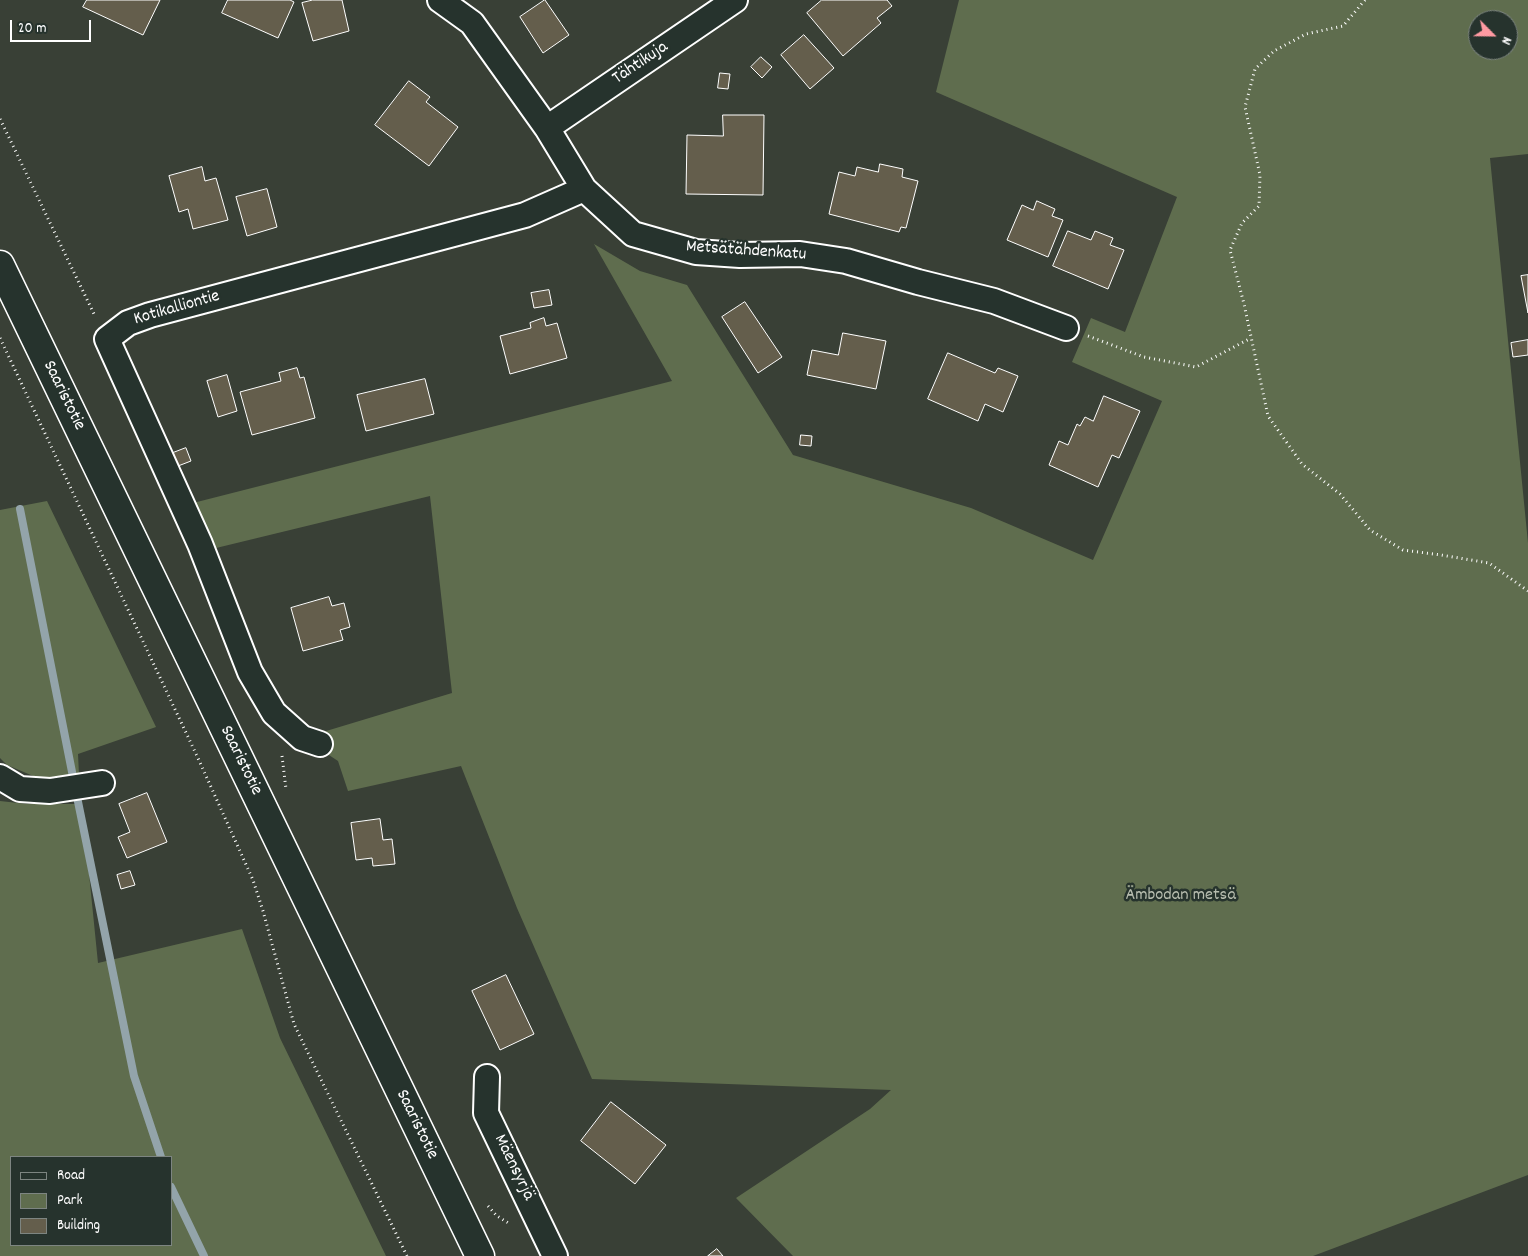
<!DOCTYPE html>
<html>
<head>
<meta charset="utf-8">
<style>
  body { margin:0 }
  #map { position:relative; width:1528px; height:1256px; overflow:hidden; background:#394036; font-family:Dekko,sans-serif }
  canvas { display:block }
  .legend { position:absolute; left:10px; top:1156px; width:162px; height:90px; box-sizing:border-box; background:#26332d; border:1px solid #7d8581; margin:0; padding:6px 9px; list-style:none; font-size:15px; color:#fff }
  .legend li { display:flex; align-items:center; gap:10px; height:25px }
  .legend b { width:25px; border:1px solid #7d8581 }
  .north { position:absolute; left:1468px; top:10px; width:50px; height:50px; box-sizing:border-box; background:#26332d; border:1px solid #7d8581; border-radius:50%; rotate:113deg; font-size:14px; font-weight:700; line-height:20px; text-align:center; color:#fff }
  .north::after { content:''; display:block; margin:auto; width:18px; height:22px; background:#ff9aa2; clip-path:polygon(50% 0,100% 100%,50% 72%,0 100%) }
  .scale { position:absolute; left:10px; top:20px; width:81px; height:22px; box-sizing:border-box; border:2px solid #fff; border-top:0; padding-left:6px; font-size:15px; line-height:18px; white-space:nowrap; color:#fff; -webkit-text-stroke:4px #26332d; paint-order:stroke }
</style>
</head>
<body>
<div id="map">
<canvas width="1528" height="1256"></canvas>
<ul class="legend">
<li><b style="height:6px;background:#26332d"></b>Road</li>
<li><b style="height:14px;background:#5f6d4e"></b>Park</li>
<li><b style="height:14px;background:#645e4c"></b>Building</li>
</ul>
<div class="north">N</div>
<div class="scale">20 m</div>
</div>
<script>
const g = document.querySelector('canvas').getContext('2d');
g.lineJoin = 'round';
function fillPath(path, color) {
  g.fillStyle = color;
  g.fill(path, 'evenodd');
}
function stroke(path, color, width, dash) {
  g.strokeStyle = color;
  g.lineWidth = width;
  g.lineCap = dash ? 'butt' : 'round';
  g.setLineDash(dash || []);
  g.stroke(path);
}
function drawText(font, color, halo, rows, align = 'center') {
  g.font = font + ' Dekko,sans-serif';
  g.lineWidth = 5;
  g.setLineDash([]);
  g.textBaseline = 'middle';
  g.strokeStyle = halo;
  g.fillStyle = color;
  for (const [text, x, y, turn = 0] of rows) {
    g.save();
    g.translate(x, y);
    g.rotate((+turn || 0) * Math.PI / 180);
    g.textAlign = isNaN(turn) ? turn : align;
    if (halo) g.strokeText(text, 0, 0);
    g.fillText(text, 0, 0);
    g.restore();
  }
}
fillPath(new Path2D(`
  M959 0H1528V154L1490 158 1528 543V1175L1313 1256H793L736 1198 870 1109 891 1090 592 1079 517 908 461 766 348 791 338 761 303 738 452 693 430 496 212 549 193 503 672 381 594 244 640 271 687 285 793 455 971 508 1093 560 1162 401 1072 362 1091 318 1125 332 1177 197 936 92ZM1478 20H1508V50H1478Z
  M47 501 156 727 78 754 79 775 38 778 7 765 0 758V510Z
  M0 801 27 804H82L98 963 242 929 280 1038 386 1256H0ZM11 1157H171V1245H11Z`), '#5f6d4e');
stroke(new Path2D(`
  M20 509 75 787 134 1076 161 1157
  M171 1187 204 1256`), '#93a4aa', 8);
const building = new Path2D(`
  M87 0H160L143 35 83 7Z
  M228 0H290L294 2 278 38 222 13Z
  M313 0H342L349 31 313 41 302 3Z
  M545 0 569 35 543 53 520 17Z
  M822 0H887L892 6 877 18 881 23 843 56 807 13Z
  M804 35 834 68 810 89 781 55Z
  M761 57 772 67 762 78 751 67Z
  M720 73 730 74 728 89 718 88Z
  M409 81 430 97 426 102 458 127 429 166 375 125Z
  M723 115H764L763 195 686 194 687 135 723 136Z
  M880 164 903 169 902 177 918 181 906 228 901 227 899 232 829 214 839 172 855 176 857 167 878 172Z
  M202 167 205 181 216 178 228 220 193 229 188 209 179 212 169 176Z
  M267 189 277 227 247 236 236 197Z
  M1037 201 1055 209 1052 216 1063 220 1048 257 1007 240 1022 205 1033 210Z
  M1068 231 1091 240 1095 231 1113 238 1110 245 1124 250 1108 289 1053 266Z
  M1528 275V313L1521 276Z
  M549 290 552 305 534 308 531 293Z
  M745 302 782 357 758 373 722 317Z
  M544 318 546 326 557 323 567 358 510 374 500 336 531 328 530 323Z
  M843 333 886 341 876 389 807 375 812 350 838 355Z
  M1528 340V355L1513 357 1511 343Z
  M948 353 995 373 998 368 1018 376 1003 412 985 404 978 421 928 399Z
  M297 368 300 378 304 377 315 418 252 435 240 392 281 381 279 373Z
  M227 375 237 411 218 417 207 381Z
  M425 379 434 414 366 431 357 395Z
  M1104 396 1140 411 1119 458 1112 455 1098 487 1049 465 1059 441 1068 445 1077 424 1080 426 1085 417 1093 421Z
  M801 435 812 436 811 446 800 445Z
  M186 448 191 461 178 466 173 453Z
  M329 597 332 606 344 603 350 627 340 630 343 640 303 651 291 608Z
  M147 793 167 842 127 858 118 837 130 832 119 804Z
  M380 819 383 840 392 839 395 864 373 866 372 858 356 860 351 823Z
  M130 871 135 885 121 889 117 875Z
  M506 975 534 1034 500 1050 472 991Z
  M611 1102 666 1145 635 1184 581 1141Z
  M717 1249 723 1256H708Z`);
fillPath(building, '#645e4c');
stroke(building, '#fff', 1);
const street = new Path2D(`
  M440 0 472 23 547 128 584 189 633 234 696 252 740 255 800 254 846 261 918 282 994 301 1066 328
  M547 128 735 0
  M320 744 302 738 274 713 250 672 200 544 107 339 128 323 150 315 525 215 584 189
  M0 777 20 789 50 791 102 783
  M487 1077 486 1113 555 1256`);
const secondary = new Path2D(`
  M0 265 480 1256`);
stroke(street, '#fff', 28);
stroke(secondary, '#fff', 31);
stroke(new Path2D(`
  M1365 0 1343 26 1306 34 1274 51 1255 69 1245 107 1260 175 1259 206 1242 223 1230 250 1244 304 1268 416 1302 464 1340 494 1370 530 1403 550 1441 555 1489 563 1528 591
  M0 119 95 316
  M1088 336 1144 357 1196 367 1251 338
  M0 338 197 756 253 880 263 911 294 1024 407 1256
  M282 756 286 789
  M488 1206 497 1216 510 1224`), '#fff', 3, [1, 4]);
stroke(street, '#26332d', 24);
stroke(secondary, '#26332d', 28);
drawText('18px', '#fff', '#26332d', [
  ["Tähtikuja",641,64,-34],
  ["Metsätähdenkatu",746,252,4],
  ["Kotikalliontie",177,309,-16],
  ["Saaristotie",63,396,64],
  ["Saaristotie",240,761,64],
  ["Saaristotie",416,1125,64],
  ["Mäensyrjä",513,1168,64]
]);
drawText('18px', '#b7bdaf', '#26332d', [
  ["Ämbodan metsä",1181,897]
]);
</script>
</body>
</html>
